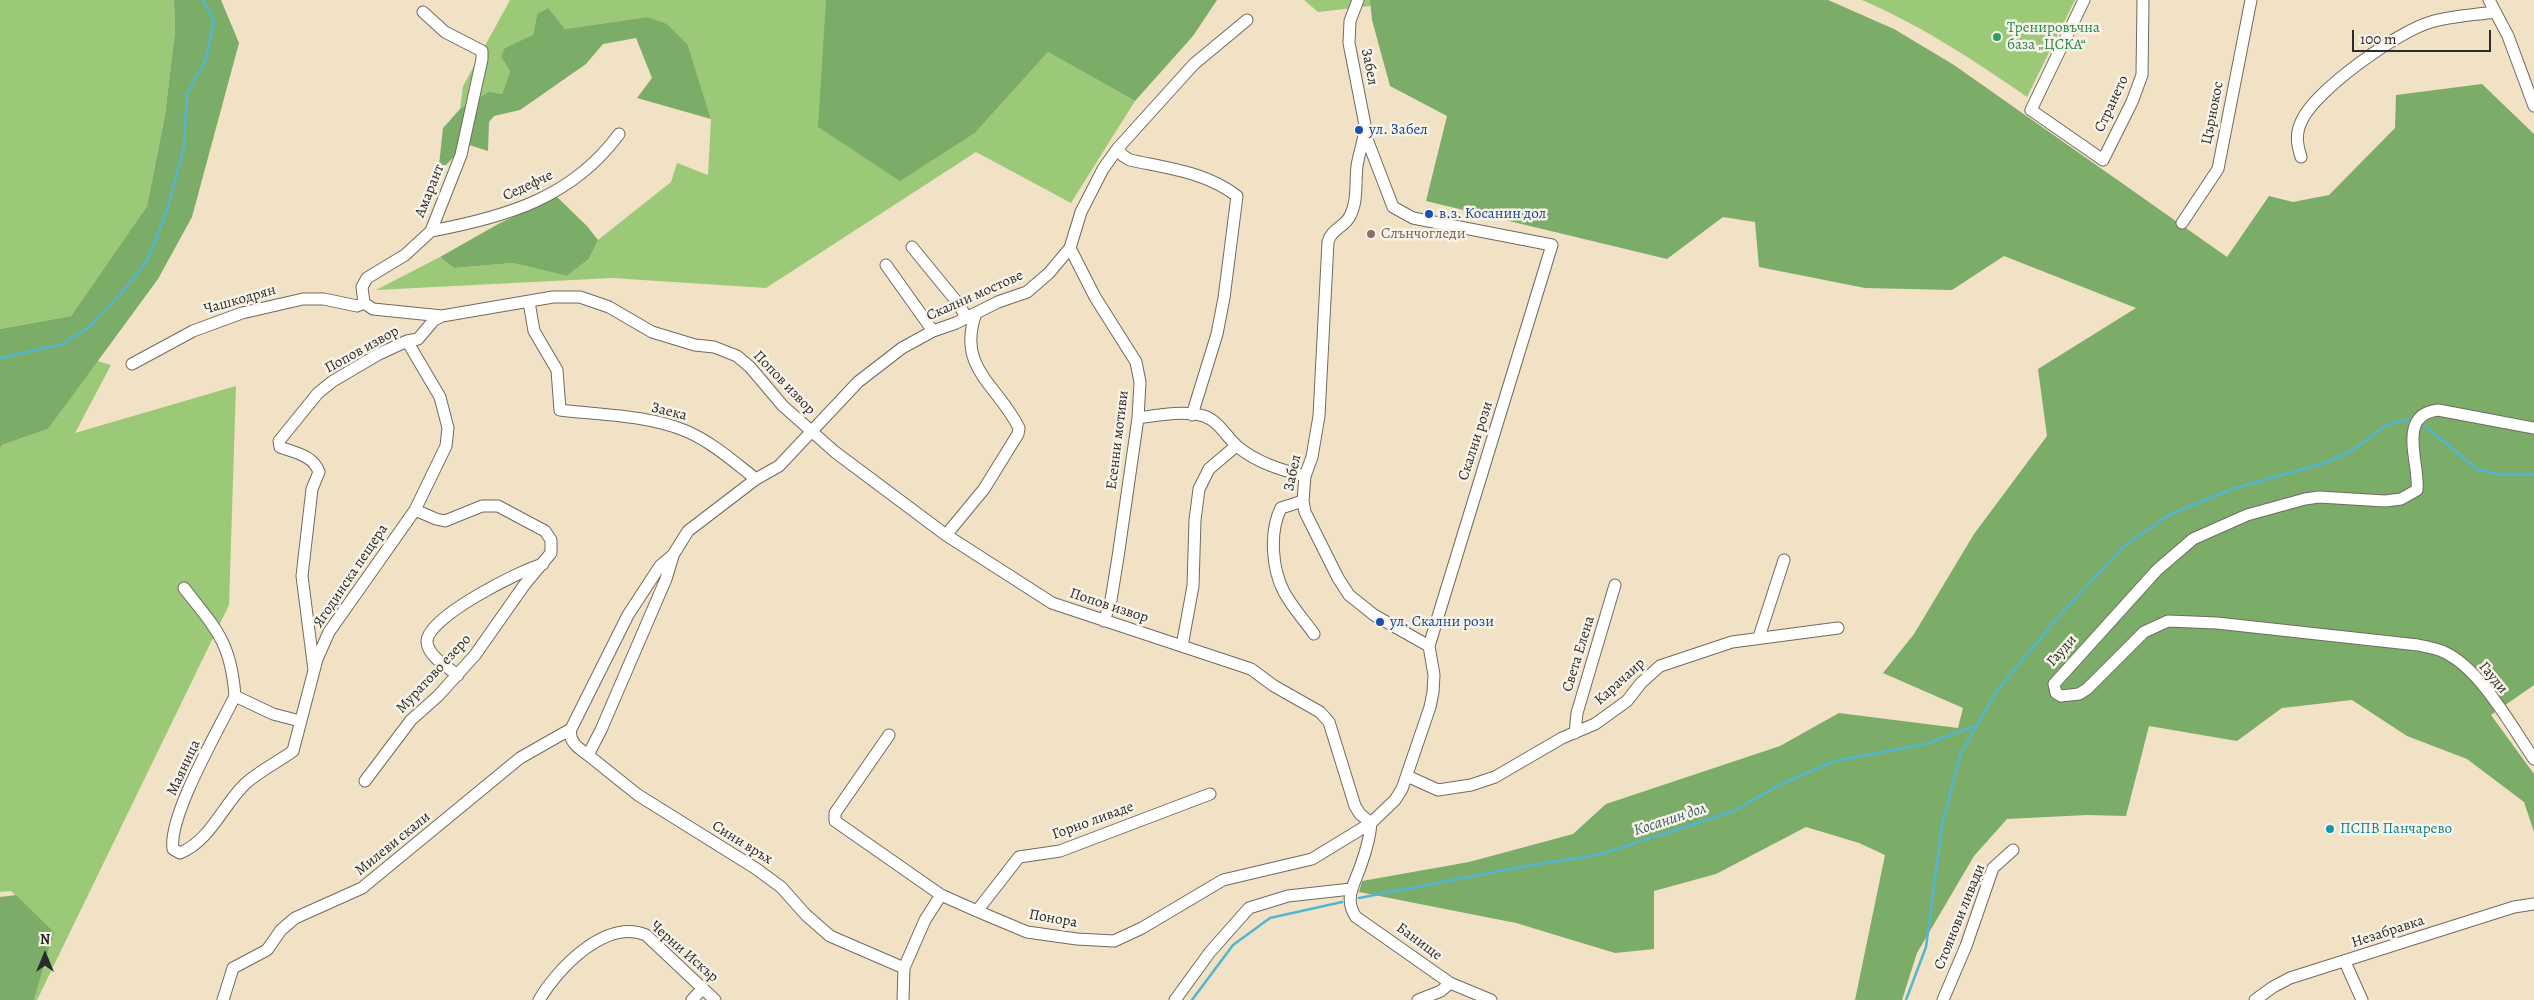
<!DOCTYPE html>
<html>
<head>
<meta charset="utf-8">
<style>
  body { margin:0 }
  #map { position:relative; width:2534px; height:1000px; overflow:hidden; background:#f1e1c5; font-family:Alegreya,serif }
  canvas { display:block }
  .north { position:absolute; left:20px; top:930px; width:50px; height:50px; -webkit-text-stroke:4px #f7f3e8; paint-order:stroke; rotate:0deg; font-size:14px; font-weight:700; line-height:20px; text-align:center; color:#2b2b2b }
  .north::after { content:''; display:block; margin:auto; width:18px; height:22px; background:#2b2b2b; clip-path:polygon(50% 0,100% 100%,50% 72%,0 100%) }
  .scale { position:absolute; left:2352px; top:30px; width:139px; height:22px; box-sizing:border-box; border:2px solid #2b2b2b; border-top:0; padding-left:6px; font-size:15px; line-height:18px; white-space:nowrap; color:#2b2b2b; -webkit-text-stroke:4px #f7f3e8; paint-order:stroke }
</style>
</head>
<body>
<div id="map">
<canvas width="2534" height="1000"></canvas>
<div class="north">N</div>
<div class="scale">100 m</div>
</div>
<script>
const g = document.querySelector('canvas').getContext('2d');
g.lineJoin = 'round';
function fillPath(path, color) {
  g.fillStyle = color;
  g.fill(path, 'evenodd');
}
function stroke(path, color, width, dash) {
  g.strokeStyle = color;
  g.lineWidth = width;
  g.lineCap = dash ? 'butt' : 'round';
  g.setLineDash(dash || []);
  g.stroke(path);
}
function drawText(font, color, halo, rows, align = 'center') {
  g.font = font + ' Alegreya,serif';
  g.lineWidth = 5;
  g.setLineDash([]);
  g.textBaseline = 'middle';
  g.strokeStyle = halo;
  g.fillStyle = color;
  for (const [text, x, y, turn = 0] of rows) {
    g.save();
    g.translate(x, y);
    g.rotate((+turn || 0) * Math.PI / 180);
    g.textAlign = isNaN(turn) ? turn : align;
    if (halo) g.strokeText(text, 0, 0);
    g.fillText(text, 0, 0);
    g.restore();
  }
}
fillPath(new Path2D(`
  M0 0H174L175 31 165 115 147 206 71 316 0 329Z
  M510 0H826L825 38 976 132 1048 52 1135 101 1071 203 976 152 766 288 612 278 376 290 440 257 454 268 513 263 567 276 589 259 598 240 671 182 677 163 708 175 711 119 688 45 647 17 565 29 547 9 537 14 533 35 501 57 510 71 502 94 489 93 460 109 463 86Z
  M1304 0H1373L1371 6 1318 12Z
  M1862 0H2075L2027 97C1974 60 1922 26 1862 0Z
  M97 361 111 365 75 433 236 386 229 605 37 1000H34L54 932 11 891 0 892V448L2 445 48 429Z`), '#9bc977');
fillPath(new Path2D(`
  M174 0H221L239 43 192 217 158 279 48 429 2 445 0 448V329L71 316 147 206 165 115 175 31Z
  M826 0H1217L1193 36 1135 101 1048 52 976 132 900 181 818 127Z
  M1370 0H1828L1894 29 1954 65 2227 257 2269 196 2293 202 2329 195 2395 128 2396 95 2482 84 2534 134V685L2491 715 2534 774V832L2524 802 2467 759 2407 736 2352 700 2282 708 2237 741 2149 726 2126 816 2087 815 2007 819 1974 856 1917 953 1902 1000H1855L1885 855 1859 843 1806 827 1716 874 1654 891V949L1615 953 1516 923 1359 892 1362 881 1469 862 1573 834 1606 804 1780 746 1839 713 1958 728 1963 708 1883 673 1914 634 1974 534 2047 436 2038 369 2136 308 2004 256 1952 290 1865 288 1759 267 1755 222 1723 217 1667 259 1426 201 1447 116 1390 86 1372 20Z
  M548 8 565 29 647 17 667 24 688 45 711 119 637 98 652 78 636 38 603 44 586 64 520 110 494 116 489 122 488 151 466 144 446 165H439L443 128 460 109 489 92 502 94 510 71 501 57 505 48 533 35 537 14Z
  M557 197 587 226 598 240 589 259 567 276 513 263 454 268 440 257 500 223Z
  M16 895 54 932 34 1000H0V897Z`), '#7cad68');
stroke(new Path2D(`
  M0 358 63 344 88 328 124 290 148 259 167 210 184 147 187 94 206 59 214 22 203 0
  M2425 426 2477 469 2497 474H2534
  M1359 898 1526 866 1598 855 1734 811 1779 785 1835 761 1925 744 1976 726
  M1192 1000 1233 945 1270 918 1342 902
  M1906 1000 1926 947 1942 826 1960 755 1996 692 2058 617 2124 546 2171 514 2235 488 2328 462 2353 450 2386 425 2409 419`), '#52b6d1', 2.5);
const minor = new Path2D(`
  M1358 0 1350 21 1349 43 1365 125C1365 139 1359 152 1357 166 1355 183 1358 201 1350 216 1345 227 1331 229 1328 242L1319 416 1312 457 1305 476 1303 501 1305 512 1338 578 1349 595 1374 615 1429 646
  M2084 0 2031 110 2103 160 2132 102 2142 75 2143 0
  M2489 0 2508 36 2534 106
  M423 12 445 32 482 51V59L461 155 431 231 405 255 367 278 362 287 364 303 373 309 442 316
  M1118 148 1122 155 1130 160C1167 168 1206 172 1237 196L1224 298 1217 334 1192 415
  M2301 157C2297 144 2295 134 2302 120 2316 90 2398 31 2431 22 2451 16 2474 15 2495 12
  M2182 223 2218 169 2251 0
  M431 231C506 217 572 198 619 134
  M912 247 957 302 967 318
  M1070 248 1095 297 1136 362 1140 382 1138 418 1118 557 1111 600 1104 621
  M886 265 933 331
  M529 302 534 331 557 370 560 410C601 415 648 415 686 431 712 442 734 462 756 479
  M132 364 193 331 242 313 303 299H324L357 306 364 303
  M1138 418C1158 415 1184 410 1204 416 1219 421 1227 438 1238 447 1258 463 1281 470 1305 476
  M2534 428 2438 410C2396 415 2420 463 2417 490L2401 499 2385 501 2319 497 2305 499 2247 515 2193 539 2157 570 2054 684 2056 693 2061 696 2079 694 2087 689 2144 632 2168 621 2217 623 2418 645C2427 647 2436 648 2444 652 2481 669 2511 726 2534 759
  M1303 501 1281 508C1269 532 1272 569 1284 592 1292 607 1305 621 1314 634
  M946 535 984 489 1018 434 1019 428C998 385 956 368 976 313
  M673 556 666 579 601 730 588 755 638 795 755 868 781 887 806 915 830 936 904 968
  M184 588C216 629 231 642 235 696L273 714 300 721
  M1759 637 1784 560
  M1182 646 1193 586 1195 520 1199 489 1209 469 1236 446
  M314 670 302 576 312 489 319 472C313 455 295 453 280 447L279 441 318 393 333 381 379 354 407 341 418 339 434 320 442 316 553 297H580L609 307 652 332 695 345 714 347 737 356 750 367 783 406 835 452 946 535 1052 603 1251 669 1274 686 1320 712 1329 722 1355 806 1360 814 1371 823
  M458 675C448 668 428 656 427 642 425 618 521 570 543 564
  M235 696C219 729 168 816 173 849L180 853C210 841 223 805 245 784 259 771 278 762 293 751L317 659 329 632 415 510 446 446 448 428 440 397 407 341
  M1575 733 1577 713 1615 585
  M889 735 835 813V821L941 895 977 911 1027 932 1077 939 1114 941 1142 928 1223 880 1312 859 1371 823 1395 800 1402 789 1430 707 1433 692 1434 675 1429 646 1552 245 1413 218 1393 207 1365 134
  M588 755C578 748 568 741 571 729L628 615 660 566 673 555 688 531 756 479 779 466 858 382 902 348 933 331 956 323 998 302 1027 292 1049 273 1070 248 1081 212 1103 169 1118 148 1194 64 1247 20
  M1407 776 1438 790 1471 785 1495 777 1562 738 1595 724 1627 701 1641 683 1660 666 1732 642 1838 628
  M365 781 411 720 438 696 475 655 525 584 551 553V540L545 531 498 506H482L445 521 436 519 415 510
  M1371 823C1370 838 1366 851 1361 865 1355 883 1343 899 1356 917L1450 983 1491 1000
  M977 911 1019 857 1060 851 1210 794
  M2345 962 2362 1000
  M223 1000 233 968 267 950 281 930 295 918 362 888 520 758 571 729
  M539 1000C558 968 606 918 646 935L715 1000
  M692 1000 703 988
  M903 1000 904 968 925 920 941 895
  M1175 1000 1210 952 1249 908 1288 896 1351 889
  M1418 1000 1441 991 1450 983
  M1943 1000 1966 946 1993 868 2013 850
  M2255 1000 2273 987 2290 978 2514 907 2534 904`);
stroke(minor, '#706b61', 13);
stroke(minor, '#fff', 11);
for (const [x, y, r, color] of [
  [1997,37,5,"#2e9e5b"],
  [1359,130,5,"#1a4fb4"],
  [1429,214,5,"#1a4fb4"],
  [1371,234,5,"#8d6e63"],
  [1380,622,5,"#1a4fb4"],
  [2330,829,5,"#0f9aa8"]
]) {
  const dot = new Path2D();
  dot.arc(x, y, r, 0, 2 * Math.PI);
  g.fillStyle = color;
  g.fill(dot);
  stroke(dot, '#f7f3e8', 2);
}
drawText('15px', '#27864d', '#f7f3e8', [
  ["Тренировъчна",2007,28],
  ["база „ЦСКА“",2007,45]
], 'left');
drawText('15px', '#2b2b2b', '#f7f3e8', [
  ["Забел",1369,67,79],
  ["Странето",2112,104,-65],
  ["Църнокос",2213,113,-79],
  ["Седефче",528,186,-25],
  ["Амарант",430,191,-68],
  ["Скални мостове",975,296,-24],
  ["Чашкодрян",240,300,-16],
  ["Попов извор",362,350,-29],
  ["Попов извор",784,383,46],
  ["Заека",669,412,14],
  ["Есенни мотиви",1118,440,-83],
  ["Скални рози",1476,441,-72],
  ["Забел",1293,473,-78],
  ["Ягодинска пещера",351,576,-56],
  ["Попов извор",1109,606,18],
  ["Гауди",2062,651,-48],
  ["Света Елена",1579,654,-73],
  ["Муратово езеро",434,674,-47],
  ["Гауди",2493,678,50],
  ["Карачаир",1620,682,-42],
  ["Маяница",184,768,-65],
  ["Горно ливаде",1093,821,-20],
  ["Сини връх",742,843,32],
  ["Милеви скали",393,844,-39],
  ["Стоянови ливади",1960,917,-68],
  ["Понора",1053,919,10],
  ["Незабравка",2388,932,-18],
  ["Банище",1419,942,36],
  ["Черни Искър",684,952,41]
]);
drawText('15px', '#164399', '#f7f3e8', [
  ["ул. Забел",1369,130],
  ["в.з. Косанин дол",1439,214],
  ["ул. Скални рози",1390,622]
], 'left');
drawText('15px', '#785e54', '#f7f3e8', [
  ["Слънчогледи",1381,234]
], 'left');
drawText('15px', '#0d838f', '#f7f3e8', [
  ["ПСПВ Панчарево",2340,829]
], 'left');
drawText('italic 16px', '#395c65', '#f7f3e8', [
  ["Косанин дол",1670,820,-18]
]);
</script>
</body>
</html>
